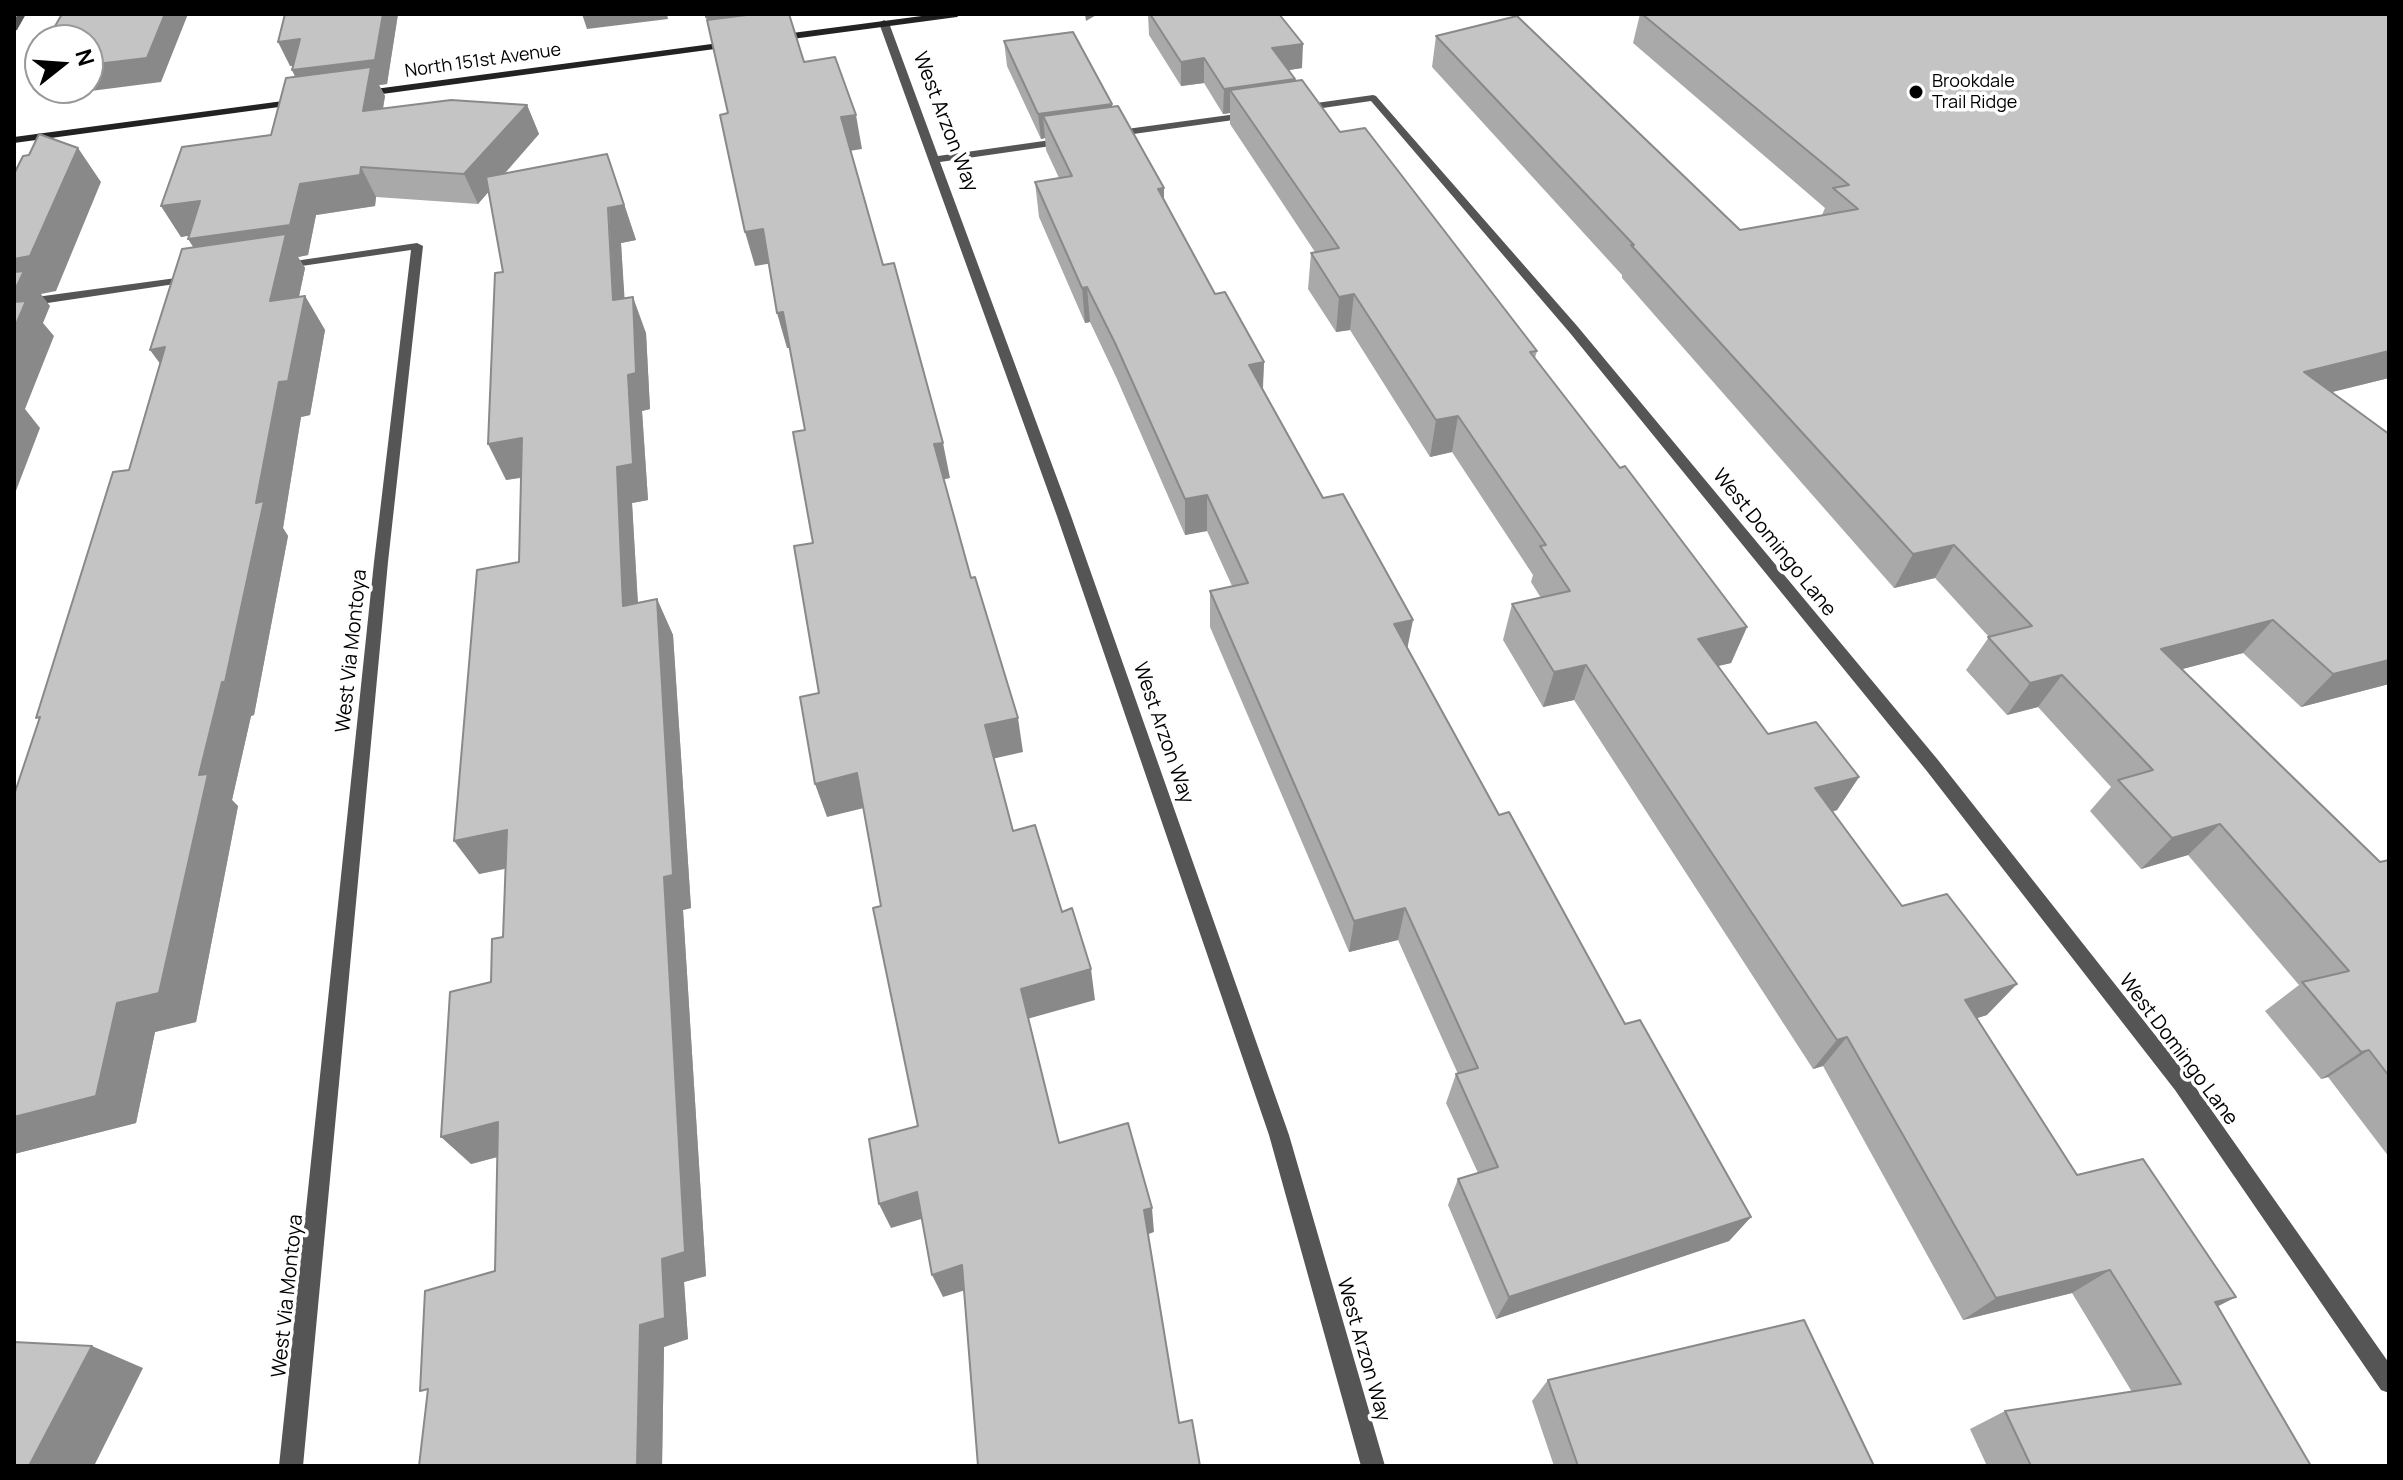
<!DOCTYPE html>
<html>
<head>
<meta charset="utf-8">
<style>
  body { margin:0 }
  #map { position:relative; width:2403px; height:1480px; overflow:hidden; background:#fff; font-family:Manrope,sans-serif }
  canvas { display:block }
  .frame { position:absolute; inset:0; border:16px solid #000; pointer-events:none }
  .north { position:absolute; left:24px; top:24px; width:80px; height:80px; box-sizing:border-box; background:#fff; border:2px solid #999; border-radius:50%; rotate:73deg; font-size:22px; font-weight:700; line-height:32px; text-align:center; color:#000 }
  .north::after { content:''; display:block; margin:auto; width:28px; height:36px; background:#000; clip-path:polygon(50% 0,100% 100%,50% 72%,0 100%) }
</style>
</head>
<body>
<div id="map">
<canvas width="2403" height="1480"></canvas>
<div class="frame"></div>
<div class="north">N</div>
</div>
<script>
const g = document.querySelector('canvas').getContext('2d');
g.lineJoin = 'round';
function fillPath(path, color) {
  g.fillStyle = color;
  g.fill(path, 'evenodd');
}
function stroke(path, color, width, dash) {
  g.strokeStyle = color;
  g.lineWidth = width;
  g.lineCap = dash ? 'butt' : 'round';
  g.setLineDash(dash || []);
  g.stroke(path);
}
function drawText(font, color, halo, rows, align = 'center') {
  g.font = font + ' Manrope,sans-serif';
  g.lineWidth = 7;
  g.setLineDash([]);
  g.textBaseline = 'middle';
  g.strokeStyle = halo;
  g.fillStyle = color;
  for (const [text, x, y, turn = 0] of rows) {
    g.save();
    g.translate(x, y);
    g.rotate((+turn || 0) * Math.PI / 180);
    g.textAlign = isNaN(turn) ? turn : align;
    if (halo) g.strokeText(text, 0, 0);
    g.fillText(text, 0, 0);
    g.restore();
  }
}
fillPath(new Path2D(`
  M18 14H26L17 30 14 31V20Z
  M884 20 889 23 938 156 1065 138 1070 141 1065 144 940 162 1071 516 1289 1135 1385 1466H1361L1269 1135 1057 516 879 23Z
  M1373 95 1376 96 1578 327 1938 760 2189 1078 2389 1363V1393L2381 1390 2175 1090 1926 770 1570 333 1371 101 1302 111 1297 108 1302 105Z
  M1251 112 1256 115 1255 117 1112 137 1107 134 1112 131Z
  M417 243 423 246 388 562 303 1466H279L374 562 411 250 281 269 275 266 281 263Z
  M191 276 197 279 195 281 14 308V300Z`), '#555');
fillPath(new Path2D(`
  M937 14H961L957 17 777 41 772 38 777 35Z
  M734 41 739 44 737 46 360 97 355 94 360 91Z
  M298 99 301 100V104L14 143V137Z`), '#222');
fillPath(new Path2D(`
  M285 14H398L387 84 379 85 385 96 383 109 527 105 539 134 505 173 619 188 636 240 621 243 624 298 646 333 650 409 642 411 648 500 632 503 638 603 657 599 673 635 691 908 683 910 706 1276 684 1282 688 1339 664 1347 662 1466H419L495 1271 498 1157 471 1164 491 982 503 937 505 869 479 874 519 562 521 478 506 480 503 272 489 191 478 204 376 197 375 206 316 215 308 255 298 257 305 268 299 296H305L325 330 310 415 301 417 283 528 288 536 254 715 251 716 232 800 238 806 196 1022 155 1032 136 1123 14 1154V795L129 470 194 247 190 235 181 237 161 206 271 135 295 77 292 70 293 66H290Z
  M1148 14H1279L1302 68 1288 70 1295 79V81L1537 351 1535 358 1620 468 1747 627 1731 663 1718 666 1768 734 1859 777 1837 810 1832 812 1902 906 1987 1015 1976 1018 2077 1175 2236 1297 2217 1306 2311 1466H1987L1970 1429 2005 1411 2132 1392 2072 1293 1963 1320 1823 1066 1813 1069 1574 700 1543 707 1503 640 1512 604 1541 598 1531 582 1533 575 1452 452 1430 457 1350 330 1336 332 1308 289 1311 253 1315 252 1230 124V113L1223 114 1204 83 1181 86 1149 35Z
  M1640 14H2389V378L2332 392 2389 684 2301 707 2243 653 2182 669 2380 862 2389 860V1157L2328 1077 2321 1079 2265 1011 2299 985 2188 855 2141 869 2090 811 2111 787 2038 707 2007 715 1966 670 1989 637 1935 578 1894 588 1622 278V275L1432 67 1436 36 1740 230 1822 215 1825 208 1633 43Z
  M1004 41 1113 107 1215 294 1264 362 1263 390 1408 648 1499 815 1625 1024 1751 1217 1729 1241 1496 1319 1448 1205 1458 1179 1478 1173 1446 1103 1456 1074H1458L1398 940 1349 952 1210 627V591L1232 586 1207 531 1185 535 1117 379 1090 322 1085 323 1039 217 1035 182 1059 178 1046 150 1045 138 1041 139 1007 66Z
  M1548 1380 1874 1466H1554L1532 1401Z`), '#a9a9a9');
fillPath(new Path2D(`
  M165 14H188L161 82 75 93 72 88H88V65Z
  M383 14H398L387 84 379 85 385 96 377 141 305 95 292 70Z
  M582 14H667L668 19 587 29Z
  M727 14H787L713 41 706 17Z
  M1085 14H1098L1086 21Z
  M300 39 312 63 290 66 278 42Z
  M1303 44 1302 68 1271 73 1272 48Z
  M1204 58V83L1181 86V62Z
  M1295 79 1294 104 1230 90V113L1223 114 1224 89Z
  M1112 104 1114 129 1043 116 1045 138 1041 139 1038 114Z
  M527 105 539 134 478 204 464 174Z
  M856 115 862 149 849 151 841 117Z
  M78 148 101 182 56 291 41 294 50 306 43 323 54 336 25 409 40 428 14 496V259Z
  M607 154 636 240 621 243 627 336 613 300Z
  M361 167 376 197 375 206 316 215 308 255 298 257 305 268 291 335 208 270 188 239 300 184Z
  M1164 188V223L1158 189Z
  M200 201 219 231 181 237 161 206Z
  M763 229 773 263 755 266 745 232Z
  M1087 287 1090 322 1085 323 1082 288Z
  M1354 294 1350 330 1336 332 1339 297Z
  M305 296 325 330 310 415 301 417 283 528 288 536 254 715 251 716 232 800 238 806 196 1022 155 1032 136 1123 14 1154V1117L117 1003 199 775 256 503 279 382Z
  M633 297 646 333 650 409 642 411 648 500 632 503 640 641 623 606 617 467 628 375Z
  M783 312 792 348H787L777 313Z
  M165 347 175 384 150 350Z
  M2389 351V378L2279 405 2304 372Z
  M1264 362 1262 398 1249 365Z
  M1458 416 1452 452 1430 457 1436 420Z
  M522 438 540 474 506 480 488 444Z
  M943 443 950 478 941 480 934 444Z
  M1207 495V531L1185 535V499Z
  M1954 545 1935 578 1894 588 1913 554Z
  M657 599 673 635 691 908 683 910 706 1276 684 1282 688 1339 664 1347 662 1466H637L640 1325 664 877Z
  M1413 620 1406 655 1394 624Z
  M2273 620 2243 653 2134 682 2161 649Z
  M1747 627 1731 663 1683 674 1698 639Z
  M2389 660V684L2301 707 2333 674Z
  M1586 665 1574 700 1543 707 1554 672Z
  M2062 675 2038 707 2007 715 2030 683Z
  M1018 718 1023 752 992 759 985 725Z
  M857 773 868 807 827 817 815 784Z
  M1859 777 1837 810 1795 822 1815 788Z
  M2220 824 2188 855 2141 869 2172 838Z
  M507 830 530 863 479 874 454 841Z
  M1405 908 1398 940 1349 952 1354 921Z
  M1091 969 1095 1000 1027 1019 1021 989Z
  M2017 984 1987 1015 1937 1031 1965 1000Z
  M1847 1037 1823 1066 1813 1069 1837 1040Z
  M2369 1050 2328 1077 2321 1079 2361 1052Z
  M498 1122 526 1149 471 1164 441 1137Z
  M917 1192 928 1217 891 1228 879 1204Z
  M1152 1208 1154 1232 1146 1235 1144 1210Z
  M1751 1217 1729 1241 1496 1319 1509 1297Z
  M962 1265 972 1288 943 1297 932 1275Z
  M2110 1270 2072 1293 1963 1320 1996 1298Z
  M2236 1297 2193 1319 2215 1302Z
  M92 1346 143 1368 94 1466H29Z`), '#898989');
const building = new Path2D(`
  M62 14H165L147 58 88 65V40H47Z
  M285 14H383L375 60 292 70 300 39 278 42Z
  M706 14H727L706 17Z
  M754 14H789L804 62 835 57 856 115 841 117 883 265 894 263 943 443 934 444 971 578 975 577 1018 718 985 725 1013 831 1035 825 1062 912 1072 908 1091 969 1021 989 1059 1143 1128 1123 1152 1208 1144 1210 1179 1423 1192 1420 1200 1466H978L962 1265 932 1275 917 1192 879 1204 869 1139 918 1126 873 908 881 906 857 773 815 784 800 697 819 693 794 546 813 543 793 432 805 430 783 312 777 313 763 229 745 232 720 115 728 113 707 20Z
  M1150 14H1279L1303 44 1272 48 1295 79 1224 89 1204 58 1181 62Z
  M1642 14H2389V351L2304 372 2389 434V660L2333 674 2273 620 2161 649 2380 862 2389 860V1076L2369 1050 2361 1052 2302 982 2349 971 2220 824 2172 838 2118 780 2153 770 2062 675 2030 683 1988 637 2032 626 1954 545 1913 554 1631 245H1634L1436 36 1517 16 1740 230 1858 209 1833 188 1849 185Z
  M1073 32 1112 104 1038 114 1004 41Z
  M371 67 363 111 451 100 527 105 464 174 361 167 360 175 300 184 290 225 188 239 200 201 161 206 182 147 271 135 286 78Z
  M1302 80 1340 132 1365 128 1537 351 1530 352 1620 468 1625 466 1747 627 1698 639 1768 734 1816 722 1859 777 1815 788 1902 906 1947 894 2017 984 1965 1000 2077 1175 2143 1159 2236 1297 2215 1302 2311 1466H2031L2005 1411 2181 1384 2110 1270 1996 1298 1847 1037 1837 1040 1586 665 1554 672 1512 604 1570 591 1540 546 1546 545 1458 416 1436 420 1354 294 1339 297 1311 253 1339 248 1230 90Z
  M1118 106 1164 188 1158 189 1215 294 1225 292 1264 362 1249 365 1323 498 1343 494 1413 620 1394 624 1499 815 1509 812 1625 1024 1640 1020 1751 1217 1509 1297 1458 1179 1498 1167 1456 1074 1478 1068 1405 908 1354 921 1210 591 1248 583 1207 495 1185 499 1115 343 1087 287 1082 288 1035 182 1072 176 1043 116Z
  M39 134 78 148 30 256 14 259V174L23 156 29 155Z
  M607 154 624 205 608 208 613 300 633 297 636 373 628 375 633 464 617 467 623 606 657 599 673 875 664 877 685 1252 662 1259 665 1318 640 1325 637 1466H419L428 1389 420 1391 425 1291 495 1271 498 1122 441 1137 450 992 491 982 492 939 503 937 507 830 454 841 477 570 519 562 522 438 488 444 495 273 503 272 486 177Z
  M286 234 270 301 305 296 288 381 279 382 256 503 264 501 225 682H222L199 775 208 774 159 993 117 1003 96 1096 14 1117V795L40 717 36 718 113 472 129 470 165 347 150 350 182 249Z
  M24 271 14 292V272Z
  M26 301 14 329V302Z
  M1804 1320 1874 1466H1578L1548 1380Z
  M14 1342 92 1346 29 1466H14Z`);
fillPath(building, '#c4c4c4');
stroke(building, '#898989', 2);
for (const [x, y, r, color] of [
  [1916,92,8,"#000"]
]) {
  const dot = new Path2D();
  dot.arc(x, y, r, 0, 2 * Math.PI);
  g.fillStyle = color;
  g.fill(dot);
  stroke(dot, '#fff', 3);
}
drawText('18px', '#000', '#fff', [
  ["North 151st Avenue",483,61,-8]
]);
drawText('18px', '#000', '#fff', [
  ["Brookdale",1932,82],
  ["Trail Ridge",1932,103]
], 'left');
drawText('20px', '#000', '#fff', [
  ["West Arzon Way",945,122,69],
  ["West Domingo Lane",1774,543,51],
  ["West Via Montoya",352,651,-84],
  ["West Arzon Way",1163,733,71],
  ["West Domingo Lane",2178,1050,53],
  ["West Via Montoya",288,1296,-84],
  ["West Arzon Way",1363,1350,74]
]);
</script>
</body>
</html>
